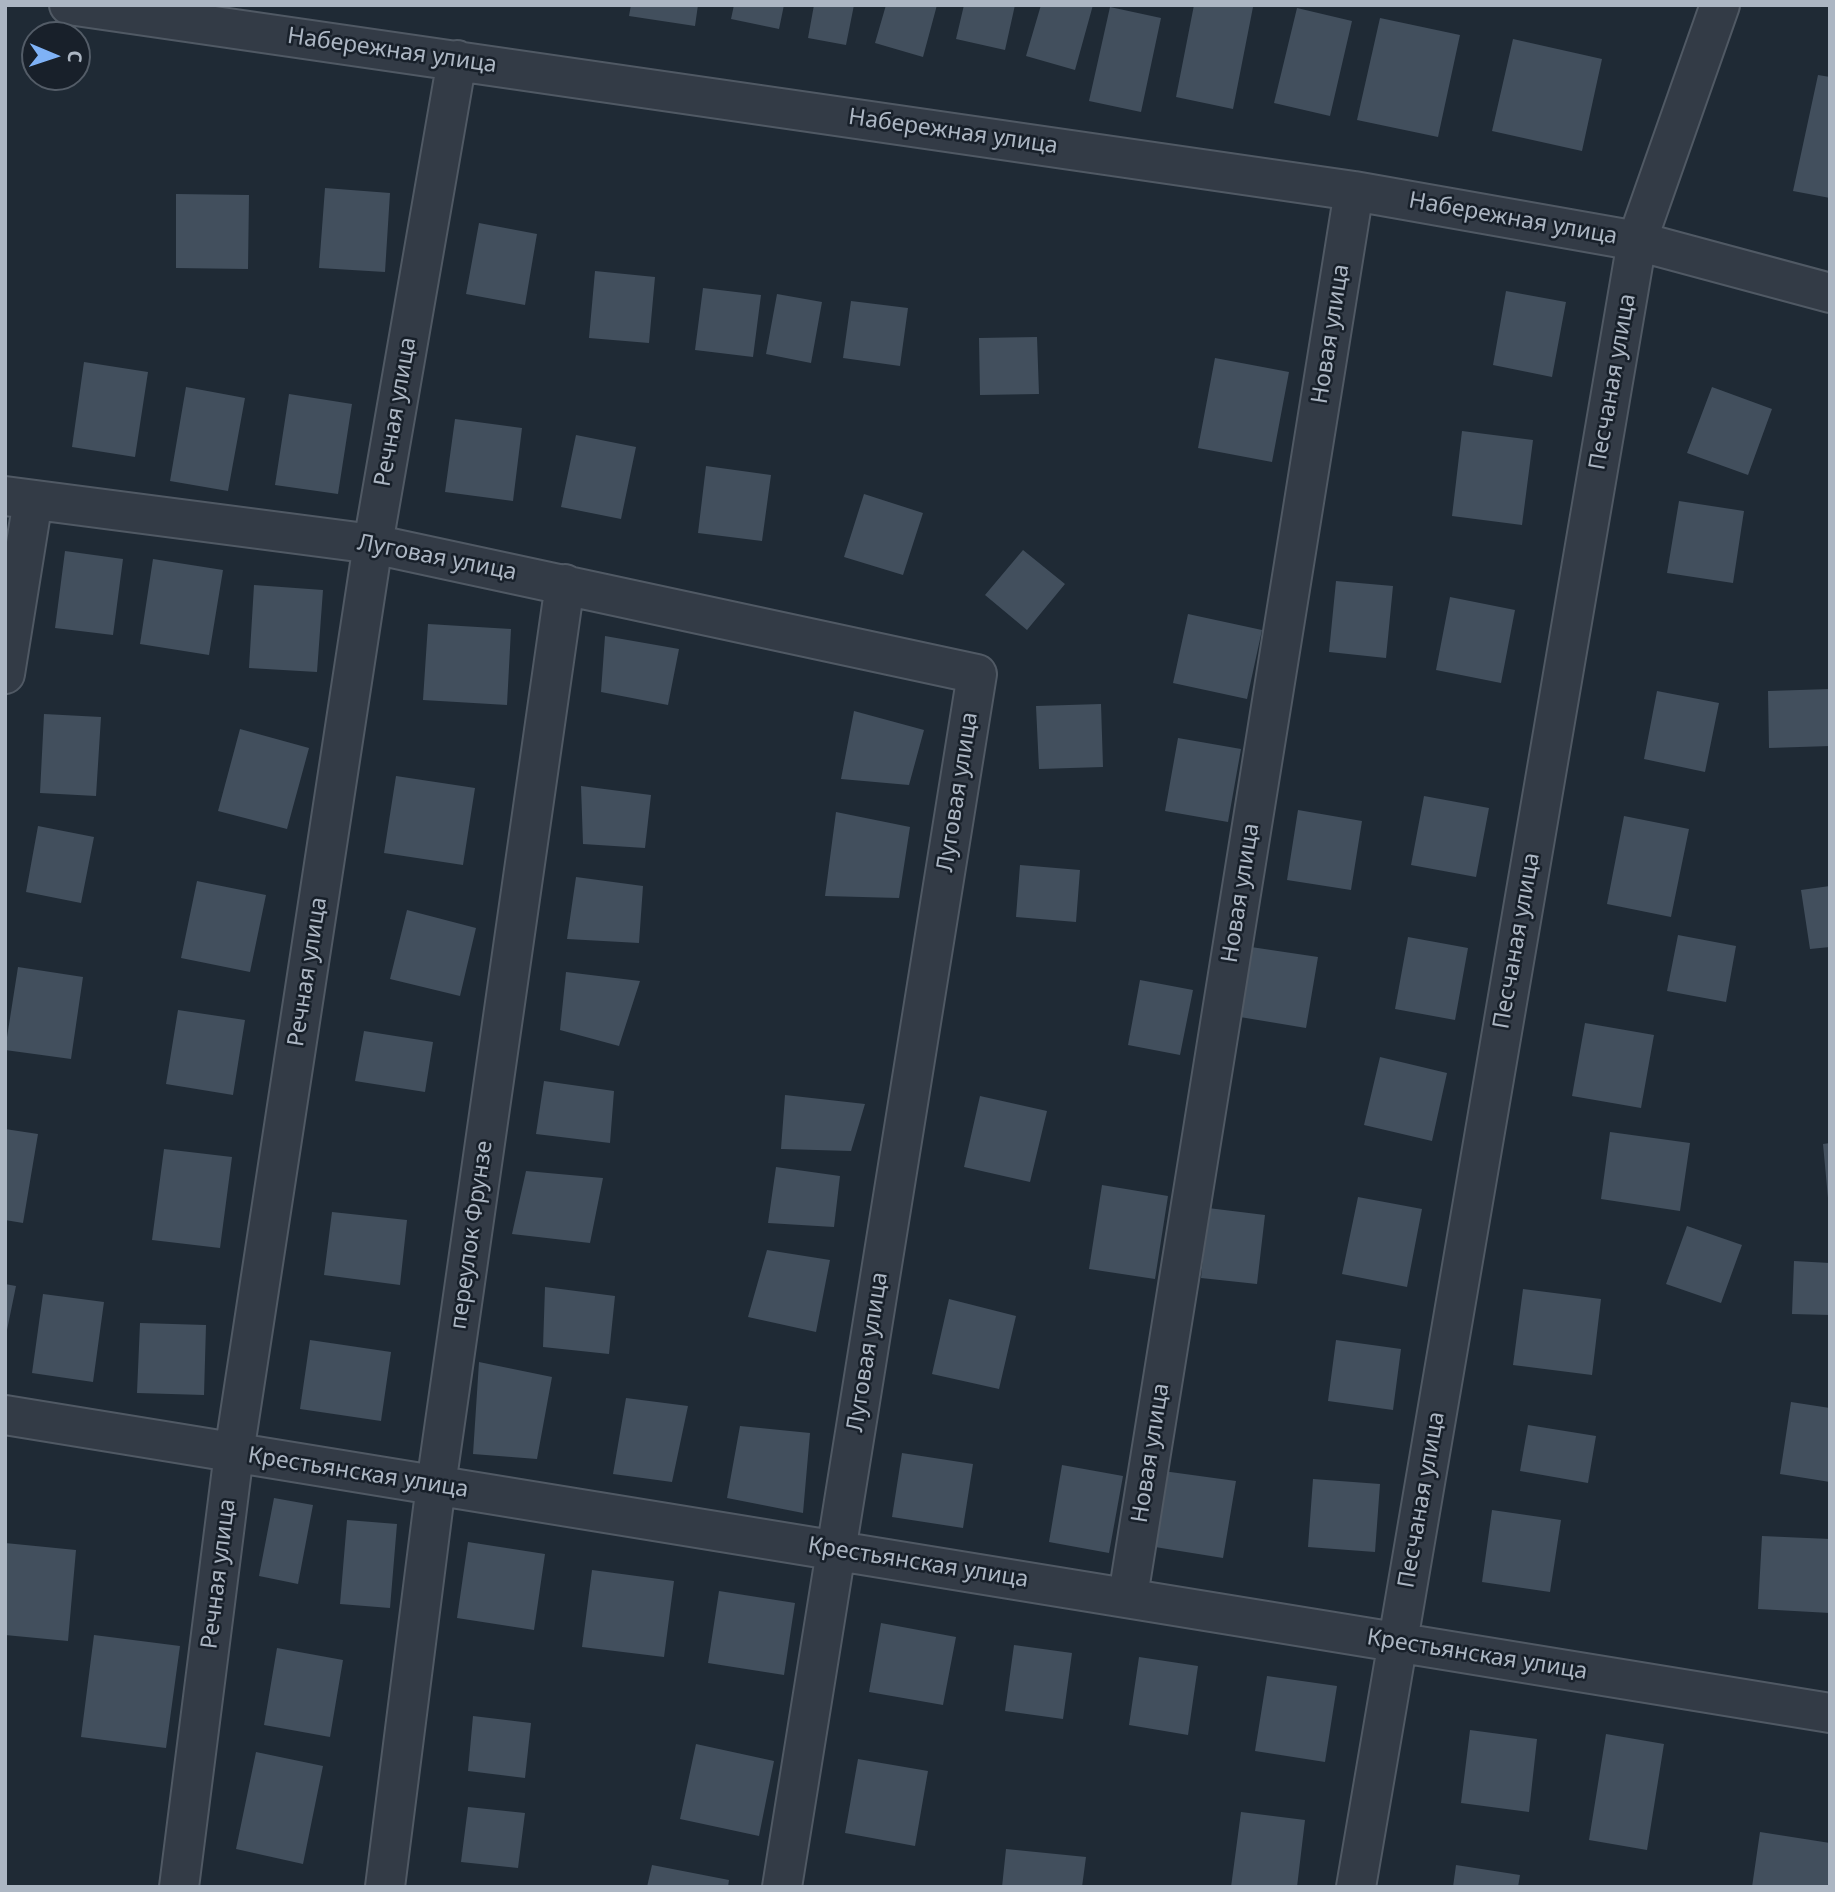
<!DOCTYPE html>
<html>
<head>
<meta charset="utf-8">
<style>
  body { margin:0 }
  #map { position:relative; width:1835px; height:1892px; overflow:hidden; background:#1f2a35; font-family:"Noto Sans",sans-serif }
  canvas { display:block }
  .frame { position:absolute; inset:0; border:7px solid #acb6c3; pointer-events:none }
  .north { position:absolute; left:21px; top:21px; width:70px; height:70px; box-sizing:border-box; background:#18202a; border:2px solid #535c67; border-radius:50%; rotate:92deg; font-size:19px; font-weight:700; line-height:28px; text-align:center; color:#acb6c3 }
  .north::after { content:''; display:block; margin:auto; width:24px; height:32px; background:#7fb2f6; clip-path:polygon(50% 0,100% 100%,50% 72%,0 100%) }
</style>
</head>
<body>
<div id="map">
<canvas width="1835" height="1892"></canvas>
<div class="frame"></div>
<div class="north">С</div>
</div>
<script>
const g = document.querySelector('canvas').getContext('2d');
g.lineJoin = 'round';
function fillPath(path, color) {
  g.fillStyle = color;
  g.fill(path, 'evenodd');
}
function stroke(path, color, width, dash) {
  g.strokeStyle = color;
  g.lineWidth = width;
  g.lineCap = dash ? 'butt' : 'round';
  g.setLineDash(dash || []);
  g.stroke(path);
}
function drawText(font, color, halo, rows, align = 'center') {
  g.font = font + ' "Noto Sans",sans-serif';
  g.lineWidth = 5;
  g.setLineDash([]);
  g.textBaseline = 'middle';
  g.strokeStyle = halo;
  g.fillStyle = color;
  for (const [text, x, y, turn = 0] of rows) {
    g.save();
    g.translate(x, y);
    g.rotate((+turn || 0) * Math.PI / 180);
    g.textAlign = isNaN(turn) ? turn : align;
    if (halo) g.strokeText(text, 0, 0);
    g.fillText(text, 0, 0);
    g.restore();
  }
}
fillPath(new Path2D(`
  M631 5H698L695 26 629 16Z
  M734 5H784L779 29 731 19Z
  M814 5H854L846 45 808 38Z
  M886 5H937L923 57 875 43Z
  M964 5H1015L1005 50 956 39Z
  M1041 5H1093L1075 70 1026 56Z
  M1194 5 1253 7 1233 109 1176 97Z
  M1110 7 1161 18 1141 112 1089 101Z
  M1297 8 1352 21 1330 116 1274 103Z
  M1380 18 1460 35 1438 137 1357 120Z
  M1513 39 1602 59 1582 151 1492 131Z
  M1818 75 1830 77V198L1793 191Z
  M325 188 390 193 385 272 319 268Z
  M176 194 249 195 248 269 176 268Z
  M479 223 537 234 525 305 466 294Z
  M595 271 655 277 649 343 589 338Z
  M703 288 761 295 753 357 695 350Z
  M1506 291 1566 302 1552 377 1493 365Z
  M777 294 822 302 811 363 766 354Z
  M851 301 908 308 900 366 843 358Z
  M1037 337 1039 394 980 395 979 338Z
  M1215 358 1289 372 1272 462 1198 448Z
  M84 362 148 372 135 457 72 447Z
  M186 387 245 398 228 491 170 481Z
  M1712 387 1772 409 1748 475 1687 453Z
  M289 394 352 404 338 494 275 485Z
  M455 419 522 428 513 501 445 492Z
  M1462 431 1533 440 1522 525 1452 516Z
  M576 435 636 447 621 519 561 507Z
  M706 466 771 475 762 541 698 533Z
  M864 494 923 513 903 575 844 557Z
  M1679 501 1744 511 1733 583 1667 573Z
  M1023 550 1065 584 1027 630 985 595Z
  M65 551 123 559 113 635 55 628Z
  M153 559 223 570 209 655 140 644Z
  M1336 581 1393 586 1386 658 1329 652Z
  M254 585 323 590 317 672 249 668Z
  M1450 597 1515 610 1501 683 1436 670Z
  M1188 614 1262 630 1247 699 1173 683Z
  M428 624 511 629 507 705 423 700Z
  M605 636 679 649 668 705 601 692Z
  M1830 689V746L1769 748 1768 691Z
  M1657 691 1719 703 1705 772 1644 759Z
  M1101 704 1103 767 1039 769 1036 706Z
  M854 711 924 730 909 785 841 779Z
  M44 714 101 717 96 796 40 793Z
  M240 729 309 748 287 829 218 811Z
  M1178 738 1241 749 1228 822 1165 811Z
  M396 776 475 788 463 865 384 853Z
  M581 786 651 795 645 848 583 844Z
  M1424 796 1489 808 1476 877 1411 865Z
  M1298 810 1362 821 1351 890 1287 880Z
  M836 812 910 827 899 898 825 896Z
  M1624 816 1689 829 1671 917 1607 904Z
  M38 826 94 837 81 903 26 892Z
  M1020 865 1080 870 1076 922 1016 917Z
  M576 877 643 886 639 943 567 939Z
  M197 881 266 895 250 972 181 958Z
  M1830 886V947L1810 949 1801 890Z
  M407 910 476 928 460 996 390 979Z
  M1678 935 1736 946 1726 1002 1667 991Z
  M1408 937 1468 948 1455 1020 1395 1009Z
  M1251 947 1318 957 1306 1028 1240 1017Z
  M18 967 83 977 71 1059 5 1050Z
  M566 972 640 981 619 1046 560 1030Z
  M1140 980 1193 990 1180 1055 1128 1045Z
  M178 1010 245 1020 233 1095 166 1084Z
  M1585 1023 1654 1035 1641 1108 1572 1096Z
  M364 1031 433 1042 425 1092 355 1081Z
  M1380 1057 1447 1073 1432 1141 1364 1125Z
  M544 1081 614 1091 610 1143 536 1134Z
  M785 1095 865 1104 851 1151 781 1149Z
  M980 1096 1047 1111 1030 1182 964 1167Z
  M5 1129 38 1134 23 1223 5 1220Z
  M1610 1132 1690 1143 1680 1211 1601 1199Z
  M1830 1143V1198H1828L1823 1144Z
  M164 1149 232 1157 220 1248 152 1240Z
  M776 1167 840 1176 834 1227 768 1223Z
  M526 1171 603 1178 590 1243 512 1234Z
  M1102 1185 1168 1196 1155 1279 1089 1269Z
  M1358 1197 1422 1209 1407 1287 1342 1274Z
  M1208 1208 1265 1215 1257 1284 1201 1278Z
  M332 1212 407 1220 400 1285 324 1275Z
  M1687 1226 1742 1245 1721 1303 1666 1284Z
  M767 1250 830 1260 816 1332 748 1317Z
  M1794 1261 1830 1263V1315L1792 1314Z
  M5 1284 16 1286 6 1335H5Z
  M545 1287 615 1296 609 1354 543 1347Z
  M1523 1289 1601 1299 1592 1375 1513 1365Z
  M43 1294 104 1302 93 1382 32 1373Z
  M949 1299 1016 1316 999 1389 932 1374Z
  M140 1323 206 1325 204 1395 137 1393Z
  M310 1340 391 1352 381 1421 300 1409Z
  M1336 1340 1401 1349 1393 1410 1328 1401Z
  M479 1362 552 1377 537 1459 473 1454Z
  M626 1398 688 1406 672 1482 613 1474Z
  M1791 1402 1830 1408V1482L1780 1474Z
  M1528 1425 1596 1436 1588 1483 1520 1471Z
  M740 1426 810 1433 803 1513 727 1498Z
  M902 1453 973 1464 963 1528 892 1517Z
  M1062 1465 1123 1476 1109 1553 1049 1542Z
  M1163 1471 1236 1481 1223 1558 1155 1547Z
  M1313 1479 1380 1484 1375 1552 1308 1547Z
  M274 1498 313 1505 298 1584 259 1576Z
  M1492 1510 1561 1520 1550 1592 1482 1582Z
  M347 1520 397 1524 390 1608 340 1604Z
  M1762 1536 1830 1539V1613L1758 1609Z
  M468 1542 545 1554 534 1630 457 1618Z
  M5 1543 76 1550 68 1641 5 1635Z
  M592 1570 674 1581 664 1657 582 1647Z
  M719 1591 795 1603 784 1675 708 1663Z
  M881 1623 956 1637 943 1705 869 1692Z
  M94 1635 180 1646 166 1748 81 1737Z
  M1014 1645 1072 1653 1063 1719 1005 1711Z
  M277 1648 343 1660 330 1737 264 1725Z
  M1139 1657 1198 1666 1188 1735 1129 1725Z
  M1267 1676 1337 1686 1325 1762 1255 1751Z
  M473 1716 531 1723 525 1778 468 1771Z
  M1470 1730 1537 1739 1529 1812 1461 1803Z
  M1606 1734 1664 1744 1647 1850 1589 1840Z
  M696 1744 774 1761 759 1836 680 1819Z
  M256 1752 323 1766 303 1864 236 1849Z
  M858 1759 928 1771 915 1846 845 1833Z
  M468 1807 525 1813 518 1868 461 1862Z
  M1241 1812 1305 1820 1297 1887H1231Z
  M1760 1832 1830 1843V1887H1752Z
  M1006 1849 1086 1857 1082 1887H1002Z
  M652 1865 729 1880 728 1887H647Z
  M1456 1865 1520 1875 1518 1887H1453Z`), '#424f5d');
const minor = new Path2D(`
  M69 5 1354 191 1637 241 1830 293
  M5 496 373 544 977 674 782 1887
  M5 674 33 500
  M5 1415 1830 1713
  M1128 1596 1354 191
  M179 1887 234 1453 373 544 457 60
  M385 1887 436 1485 565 584
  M1356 1887 1637 241 1720 5`);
stroke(minor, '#505964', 42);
stroke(minor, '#333b46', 38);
drawText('23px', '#acb6c3', '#18202a', [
  ["Набережная улица",392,51,8],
  ["Набережная улица",953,132,8],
  ["Набережная улица",1513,219,10],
  ["Новая улица",1331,334,-81],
  ["Песчаная улица",1613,382,-80],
  ["Речная улица",396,412,-80],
  ["Луговая улица",437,558,11],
  ["Луговая улица",958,792,-81],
  ["Новая улица",1241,893,-81],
  ["Песчаная улица",1517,941,-80],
  ["Речная улица",308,972,-81],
  ["переулок Фрунзе",472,1235,-82],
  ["Луговая улица",868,1352,-81],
  ["Новая улица",1151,1453,-81],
  ["Крестьянская улица",358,1473,9],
  ["Песчаная улица",1422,1500,-80],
  ["Крестьянская улица",918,1563,9],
  ["Речная улица",219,1574,-83],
  ["Крестьянская улица",1477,1655,9]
]);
</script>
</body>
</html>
